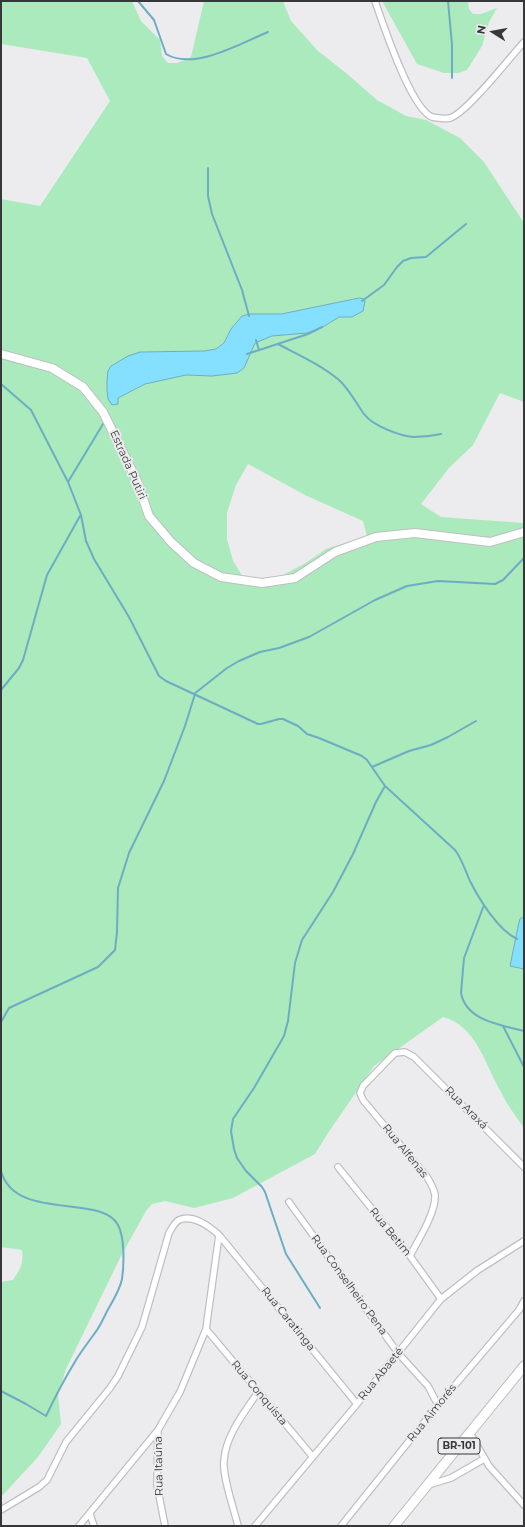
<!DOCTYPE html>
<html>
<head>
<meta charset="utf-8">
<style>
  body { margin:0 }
  #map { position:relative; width:525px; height:1527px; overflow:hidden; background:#ececef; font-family:Montserrat,sans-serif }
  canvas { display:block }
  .frame { position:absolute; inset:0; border:2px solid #373739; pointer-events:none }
  .north { position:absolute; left:473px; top:12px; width:40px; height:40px; -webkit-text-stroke:3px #ececef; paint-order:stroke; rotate:281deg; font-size:11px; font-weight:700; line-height:16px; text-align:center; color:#373739 }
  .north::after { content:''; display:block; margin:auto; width:14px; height:18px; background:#373739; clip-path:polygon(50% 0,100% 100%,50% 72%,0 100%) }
</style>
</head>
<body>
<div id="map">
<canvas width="525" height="1527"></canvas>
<div class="frame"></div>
<div class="north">N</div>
</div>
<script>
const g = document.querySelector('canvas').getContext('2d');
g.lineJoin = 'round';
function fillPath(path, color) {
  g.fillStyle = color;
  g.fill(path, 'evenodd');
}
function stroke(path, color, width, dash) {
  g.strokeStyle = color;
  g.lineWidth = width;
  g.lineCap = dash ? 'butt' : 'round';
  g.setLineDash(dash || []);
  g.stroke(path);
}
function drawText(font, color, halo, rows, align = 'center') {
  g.font = font + ' Montserrat,sans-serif';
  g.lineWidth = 4;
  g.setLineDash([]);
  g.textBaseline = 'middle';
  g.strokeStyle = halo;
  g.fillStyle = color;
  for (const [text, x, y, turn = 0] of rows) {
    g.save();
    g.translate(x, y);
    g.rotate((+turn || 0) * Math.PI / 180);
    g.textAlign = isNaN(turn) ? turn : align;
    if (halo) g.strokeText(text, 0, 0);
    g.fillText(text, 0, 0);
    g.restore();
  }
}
fillPath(new Path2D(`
  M1 1H132L141 21 160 40 162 56 168 63H177L191 57 204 1H283L291 21 318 51 346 73 377 100 406 116 426 120 460 138 484 162 524 223V402L500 393 473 445 449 468 421 504 441 517 524 523V917L520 919 510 966 524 969V1128C516 1116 507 1105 501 1092 485 1065 477 1026 443 1017L374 1066 328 1133 315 1154 233 1198 194 1208 165 1201 152 1204 146 1211 121 1256 66 1369 58 1395 61 1424 38 1457 1 1497V1282L13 1280C20 1270 24 1263 22 1250L1 1247V199L40 206 110 101 87 58 1 44ZM360 298 352 317H339L323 327 272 336 261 339 254 343 251 349 212 376 186 375 145 384 118 398V403L108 399 107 380 111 366 140 352 204 351 216 349 224 343 231 329 242 316 250 314H281ZM248 464 307 496 363 521 367 536 326 549 304 564 279 577 270 579 243 577 233 561 227 539V513L236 485Z
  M382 1H469L468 2 469 9 473 14H481L497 8 489 22 482 46 467 70 459 73H444L417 64Z`), '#aaeabc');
const water = new Path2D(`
  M360 298 364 299 365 301 363 311 352 317H339L323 327 307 333 272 336 255 343 244 368 237 373 212 376 186 375 145 384 118 398V404L112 405 108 399 107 390V380L108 371 111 366 128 356 140 352 204 351 216 349 224 343 231 329 242 316 250 314H281Z
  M524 917V969L510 966 519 922 520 919Z`);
fillPath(water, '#84e0fe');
stroke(water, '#6dadc3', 1);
stroke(new Path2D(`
  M138 1 154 20 166 54C194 71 241 43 268 32
  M448 1 452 45V78
  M208 168V196L212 214 242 290 249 316
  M362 301 384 285 397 267 403 261 411 258 426 257 466 224
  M256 340 259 350
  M278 344C299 355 321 365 339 380 349 389 356 403 364 414 373 426 400 436 414 437 423 437 432 436 441 434
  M247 354 308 334 322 327
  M1 384 31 410 68 482 81 515 86 541 94 559 129 617 159 676 166 681 258 724H261L279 719H283L298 726 307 734 319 738 362 756 367 760 385 786 455 850C462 859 465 870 470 881 479 899 498 930 517 939
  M68 482 103 424
  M1 690 19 668 23 660 47 575 80 516
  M194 694 227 668 239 661 260 652 279 648 309 637 375 600 407 586 438 581 495 584 503 580 524 558
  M372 767 409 751 431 745 448 737 476 721
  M484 905 464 958 461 993C466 1021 502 1025 524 1031
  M1 1022 9 1008 98 967 115 950 117 932 118 888 129 853 164 781 185 726 195 694
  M503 1026 524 1067
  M1 1171C15 1222 101 1193 118 1225 125 1238 124 1265 122 1279 120 1289 115 1297 110 1306 105 1314 102 1323 97 1330 90 1340 82 1350 76 1360 65 1378 55 1397 46 1416L26 1404 1 1391
  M320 1308 286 1254 265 1192 262 1187 246 1171 237 1158 234 1149 231 1131 233 1119 254 1088 284 1036 288 1021 295 963 302 940 333 892 353 854 376 802 385 786`), '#6dadc3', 2);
const street = new Path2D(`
  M375 1C383 24 411 109 432 117 436 118 446 119 450 118 466 114 511 56 524 42
  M338 1167 410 1256 441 1299
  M289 1202 398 1353 428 1386 438 1405
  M410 1256C418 1240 436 1213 435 1195 434 1188 430 1182 427 1177L363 1100 360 1093 363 1086 395 1053 405 1052 414 1057 524 1167
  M206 1329 313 1457
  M158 1430 157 1485 165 1526
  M470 1433 489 1466 524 1505
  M428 1485 451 1478 484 1459
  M1 1510 39 1487 47 1480 66 1442 110 1388 118 1376 142 1327 169 1233C172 1228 174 1223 179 1220 192 1214 209 1226 219 1235L357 1404
  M90 1514 94 1526
  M79 1526 158 1430 180 1392 206 1329 219 1235
  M238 1526C234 1509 222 1476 224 1460 226 1435 244 1413 258 1392
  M255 1526 357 1404 441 1299 478 1270 524 1241
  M341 1526 438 1405 519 1310 524 1301`);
const secondary = new Path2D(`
  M1 354 52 368 83 387 103 412 137 481 149 516 171 542 194 563 221 577 262 583 295 578 335 552 376 537 415 533 490 542 524 532`);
const primary = new Path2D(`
  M394 1526 524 1366`);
stroke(street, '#bfbfc2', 8);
stroke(secondary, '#bfbfc2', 10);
stroke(primary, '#bfbfc2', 11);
stroke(street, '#fff', 5.5);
stroke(secondary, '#fff', 8);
stroke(primary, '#fff', 9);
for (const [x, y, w] of [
  [459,1446,42]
]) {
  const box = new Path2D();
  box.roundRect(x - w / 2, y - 8, w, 16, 3);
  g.fillStyle = '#ececef';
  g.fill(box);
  stroke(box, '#373739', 1);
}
drawText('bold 10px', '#373739', null, [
  ["BR-101",459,1446]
]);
drawText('11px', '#373739', '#ececef', [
  ["Estrada Putiri",128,465,66],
  ["Rua Araxá",466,1108,45],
  ["Rua Alfenas",405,1151,51],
  ["Rua Betim",390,1232,51],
  ["Rua Conselheiro Pena",349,1285,54],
  ["Rua Caratinga",288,1319,51],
  ["Rua Abaeté",381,1374,-51],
  ["Rua Conquista",259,1393,50],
  ["Rua Aimorés",432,1413,-51],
  ["Rua Itaúna",159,1466,-91]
]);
</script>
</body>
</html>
